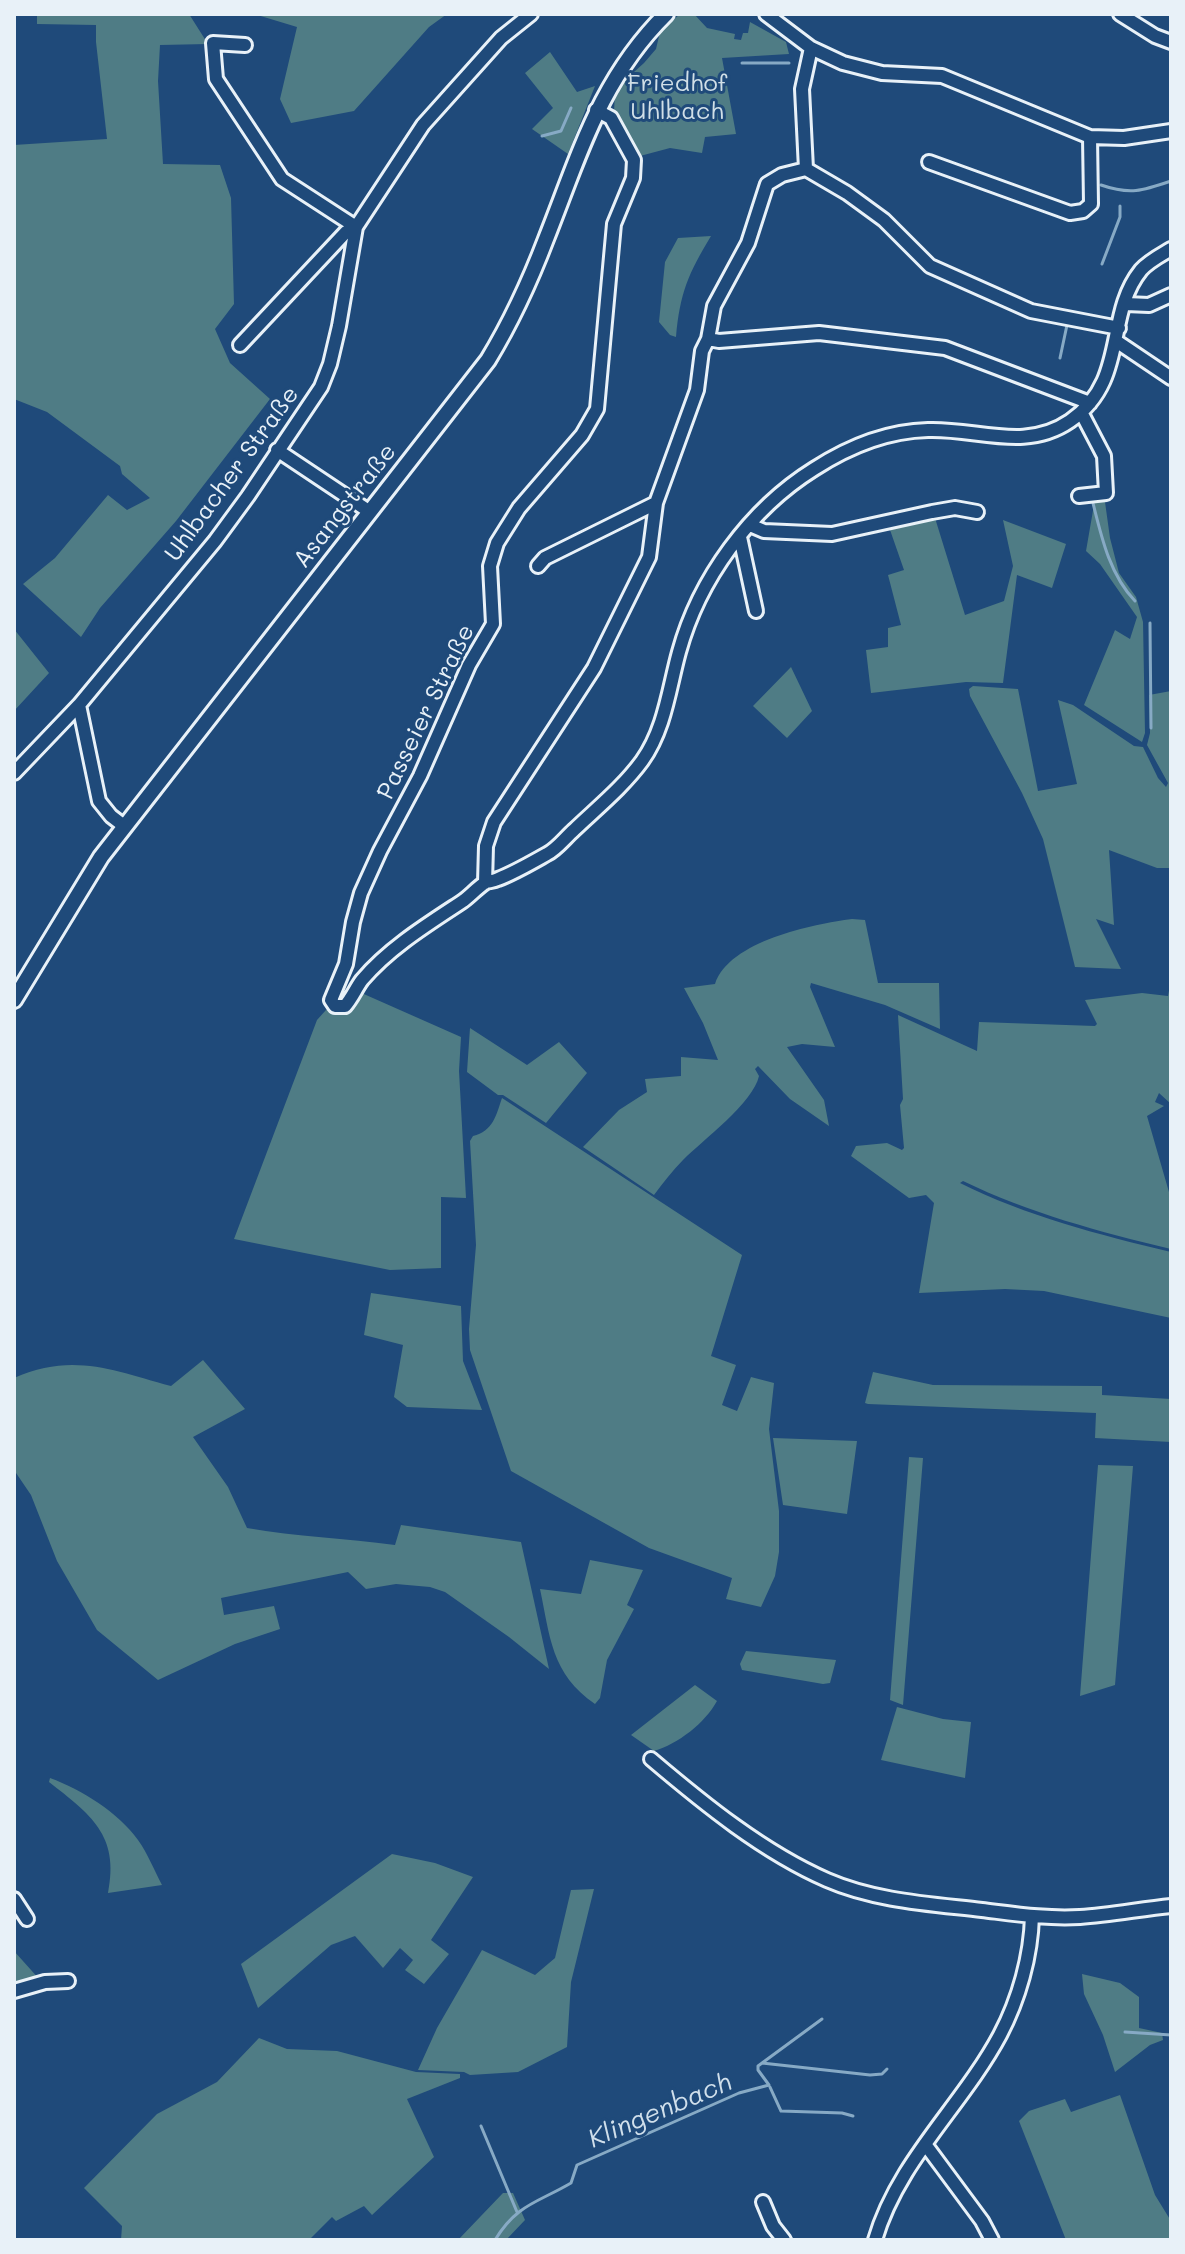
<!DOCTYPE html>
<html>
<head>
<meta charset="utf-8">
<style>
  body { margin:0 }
  #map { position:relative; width:1185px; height:2254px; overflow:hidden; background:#1f4a7a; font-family:Mali,sans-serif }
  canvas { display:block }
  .frame { position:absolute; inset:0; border:16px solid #e8f1f8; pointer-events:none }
</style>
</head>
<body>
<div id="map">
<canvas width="1185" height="2254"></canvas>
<div class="frame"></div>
</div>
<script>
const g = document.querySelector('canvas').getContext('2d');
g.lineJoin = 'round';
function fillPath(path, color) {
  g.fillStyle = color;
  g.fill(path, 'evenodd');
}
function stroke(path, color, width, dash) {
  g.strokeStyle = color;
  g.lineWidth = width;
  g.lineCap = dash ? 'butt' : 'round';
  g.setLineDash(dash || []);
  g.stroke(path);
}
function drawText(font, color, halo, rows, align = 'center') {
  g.font = font + ' Mali,sans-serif';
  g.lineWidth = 6;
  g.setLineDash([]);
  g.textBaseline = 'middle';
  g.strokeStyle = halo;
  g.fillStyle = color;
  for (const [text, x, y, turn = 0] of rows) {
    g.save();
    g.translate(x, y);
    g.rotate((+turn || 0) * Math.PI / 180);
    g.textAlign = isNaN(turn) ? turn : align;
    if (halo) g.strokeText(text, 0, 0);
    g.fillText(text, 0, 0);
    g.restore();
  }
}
fillPath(new Path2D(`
  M37 14H189L208 44 160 45 158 81 163 164 220 165 231 198 234 304 215 329 230 363 270 399 176 521 100 608 81 637 23 584 55 558 108 495 127 510 150 498 122 474 120 466 47 412 14 399V145L107 139 96 42V25L37 24Z
  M254 14H447L429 27 354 111 291 123 280 99 297 27Z
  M680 14H694L707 28 735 34 734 39 741 40 743 33H748L750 22 786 42 789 54 722 58 736 134 705 137 702 153 670 148 640 156 614 113 615 89 644 63 656 49 660 32Z
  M550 52 577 92 595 86 568 154 532 129 553 108 525 73Z
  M711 236C688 274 680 293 676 337L670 335 659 322 665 262 678 238Z
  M1095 499 1105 502 1110 538 1119 573 1136 597 1143 622 1145 733 1142 742 1084 705 1115 630 1130 639 1137 617 1100 564 1086 551Z
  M935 518 965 615 1004 601 1013 566 1003 520 1066 544 1052 588 1017 575 1003 683 966 682 871 693 866 650 888 647V628L901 625 888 575 904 570 889 527Z
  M14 629 49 673 14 711Z
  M791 667 812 711 787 738 753 706Z
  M973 686 1018 689 1038 791 1077 784 1058 700 1073 705 1134 746 1143 747 1158 778 1166 787 1168 783 1147 745 1150 733 1149 695 1171 691V868H1157L1109 850 1114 925 1096 919 1121 969 1075 967 1043 839 1022 793 970 696 969 689Z
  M852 919 865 920 878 983H939L940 1029 885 1005 811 983 810 987 835 1047 802 1044 787 1047 824 1100 829 1126 790 1099 758 1066 755 1069 759 1076C753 1103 703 1140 683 1160 672 1171 663 1183 654 1195L583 1147 619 1110 647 1092 645 1079 681 1076V1057L718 1060 703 1023 684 988 715 984C729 941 813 924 852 919Z
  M1171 980V1104L1159 1093 1155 1102 1164 1106 1147 1116 1171 1199V1249C1100 1232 1029 1213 963 1181L960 1183C1026 1216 1100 1235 1171 1252V1318L1044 1291 1005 1289 919 1293 934 1203 926 1195 909 1198 851 1156 856 1146 887 1143 902 1150 904 1148 900 1105 903 1099 898 1015 977 1051 979 1022 1095 1026 1097 1024 1085 1000 1142 993 1168 996Z
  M357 991 461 1037 459 1071 466 1198 441 1197V1268L390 1270 234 1239 317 1020 326 1010 331 1009Z
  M470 1028 527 1065 559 1042 587 1073 546 1123 503 1095H498L467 1072Z
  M502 1098 742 1255 711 1356 736 1365 722 1405 737 1411 751 1377 774 1383 769 1429 779 1511V1552L775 1576 761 1607 726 1599 732 1578 649 1548 511 1471 470 1350 469 1329 476 1245 470 1141 473 1136C493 1131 496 1116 502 1098Z
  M371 1293 461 1306 463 1361 482 1410 407 1407 394 1397 403 1345 364 1335Z
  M203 1360 245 1409 193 1437 228 1487 247 1528C297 1537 346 1538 395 1545L401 1525 521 1542 549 1669 509 1637 445 1592 430 1587 396 1584 366 1589 348 1572 221 1598 224 1615 274 1606 280 1629 235 1644 158 1680 97 1630 57 1561 31 1495 14 1470V1378C72 1352 113 1370 171 1386Z
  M873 1372 933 1385 1102 1386V1395L1171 1399V1442L1095 1438 1096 1413 868 1404 865 1403Z
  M773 1438 857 1441 847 1514 783 1505Z
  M909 1457 923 1458 903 1705 890 1700Z
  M1098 1465 1133 1466 1115 1685 1080 1696Z
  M590 1560 643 1570 627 1605 634 1609 607 1660 600 1698 595 1704C551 1674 550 1636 540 1589L581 1594Z
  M746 1651 836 1660 830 1683 823 1684 742 1670 740 1664Z
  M695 1685 717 1701C705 1723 678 1744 654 1751L631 1735Z
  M897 1707 943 1719 971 1722 965 1778 881 1760Z
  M50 1778C82 1790 118 1812 138 1840 148 1854 154 1870 162 1885L108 1893C120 1835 90 1814 49 1782Z
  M392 1854 435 1863 473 1877 431 1940 449 1954 424 1984 405 1970 413 1960 400 1948 383 1968 355 1936 331 1945 258 2008 241 1964Z
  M594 1889 571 1982 567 2047 518 2072 470 2075 464 2072 418 2070 437 2028 482 1950 535 1975 555 1958 571 1890Z
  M14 1951 40 1980 14 1989Z
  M1082 1974 1120 1983 1139 1997V2028L1162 2033 1163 2040 1150 2045 1115 2072 1103 2035 1084 1994Z
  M259 2038 287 2049 337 2051 416 2072 460 2074V2078L407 2099 434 2157 372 2215 364 2206 336 2221 332 2217 309 2240H121L122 2226 84 2188 157 2114 217 2082Z
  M1120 2095 1155 2195 1171 2221V2240H1066L1019 2121 1029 2111 1065 2099 1071 2112Z
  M503 2193H513L525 2220 506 2240H458Z`), '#4f7c85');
stroke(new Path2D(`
  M742 63H789
  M542 136 561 131 571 108
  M1101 185C1130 195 1142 191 1171 181
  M1102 264 1120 217V206
  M1060 358 1067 325
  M1092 499C1101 535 1109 574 1135 601
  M1150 623 1151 728
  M1125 2032 1171 2035
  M762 2063 870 2075 882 2074 887 2069
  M770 2087 781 2111 842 2113 853 2116
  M481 2126 517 2212
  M495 2240C517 2204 537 2203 571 2183L577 2165 739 2093 769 2085 758 2070V2066L822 2019`), '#87aac5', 3);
const minor = new Path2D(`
  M766 14 811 48 843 63 882 73 942 76 1090 137 1124 138 1171 131
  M1120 14 1155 36 1171 42
  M245 45 213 43 216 79 282 179 356 227
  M596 110 611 118 634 160 633 178 614 224 597 409 582 435 519 508 497 543 490 566 493 624 469 665 420 776 380 851 361 893 353 922 346 964 331 1000 335 1006H345C352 998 356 988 362 980 389 948 428 924 463 901 470 896 478 887 486 882 490 881 494 881 498 879 514 873 531 863 547 854 557 849 565 838 574 830 597 808 623 787 642 761 665 729 669 688 679 652 699 579 750 509 814 469 848 447 887 431 928 430 977 428 1025 452 1070 421 1129 380 1104 316 1141 270 1149 261 1161 255 1171 249
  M929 162 1070 213 1083 211 1091 204 1090 137
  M806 169 847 193 884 220 930 266 1031 311 1119 328
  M1126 304 1149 305 1171 295
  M708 339 719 341 819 333 945 348 1090 403
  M1116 341 1171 378
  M240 345 346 232 356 227
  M277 450 370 512
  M1079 496 1106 493 1104 456 1081 412
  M750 525 764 531 832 534 932 512 955 508 977 512
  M740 537 756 611
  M538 566 545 558 656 503
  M79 705 99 801 111 816 124 826
  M14 773 79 705 215 541 248 496 321 387 330 364 339 326 356 227 423 125 501 38 531 14
  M485 883 486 846 494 822 594 668 649 557 656 503 697 390 702 351 708 339 714 306 748 243 767 184 782 175 806 169 802 89 811 48
  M651 1759C704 1804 763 1852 827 1880 875 1901 931 1904 982 1910 1015 1914 1047 1919 1080 1917 1110 1915 1141 1909 1171 1906
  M14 1899 27 1919
  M14 1991 45 1982 68 1981
  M925 2144 982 2221 992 2240
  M763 2202 773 2226 784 2240
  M875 2240C898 2161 962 2106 1000 2035 1019 1999 1031 1956 1032 1916`);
const tertiary = new Path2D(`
  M14 1000 101 857 488 360C511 322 530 281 546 239 579 156 600 79 666 14`);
stroke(minor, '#e8f1f8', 18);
stroke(tertiary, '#e8f1f8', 20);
stroke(minor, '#1f4a7a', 12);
stroke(tertiary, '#1f4a7a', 14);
drawText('24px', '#d1dfe7', '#1f4a7a', [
  ["Friedhof",677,84],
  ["Uhlbach",677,112]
]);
drawText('24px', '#e8f1f8', '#1f4a7a', [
  ["Uhlbacher Straße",232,474,-54],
  ["Asangstraße",345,506,-52],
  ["Passeier Straße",426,712,-64]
]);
drawText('italic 26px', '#d0dfeb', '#1f4a7a', [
  ["Klingenbach",660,2111,-23]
]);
</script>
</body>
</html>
